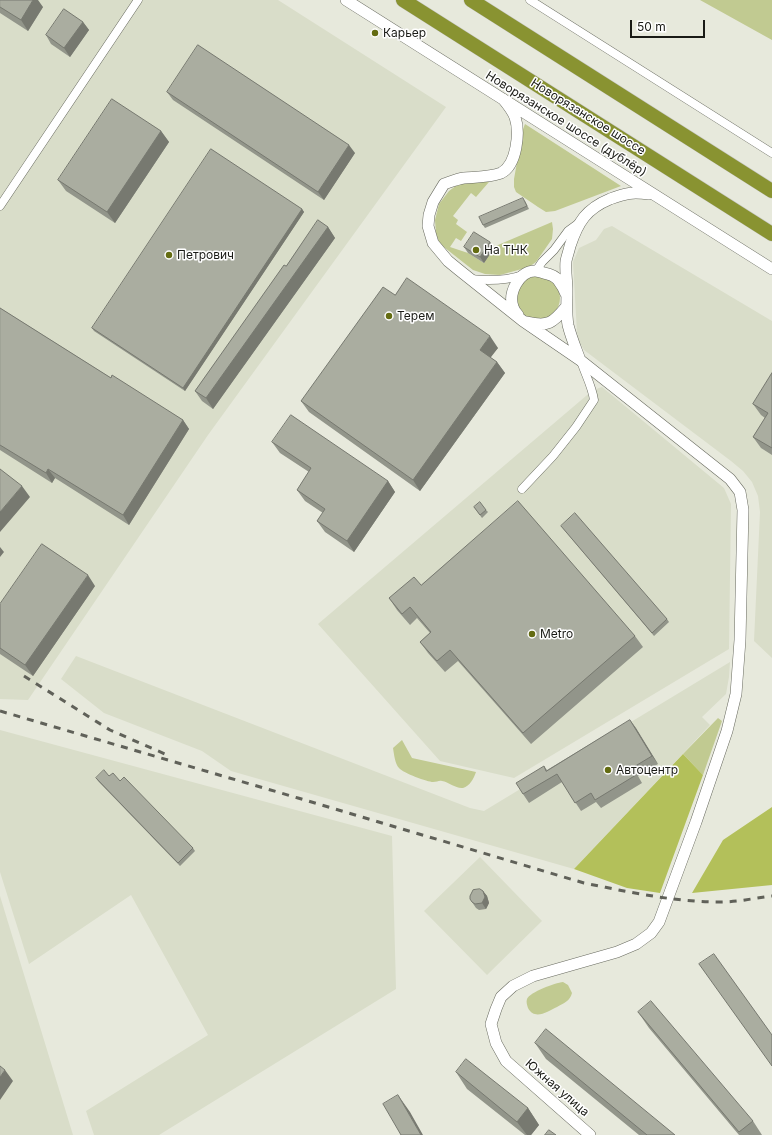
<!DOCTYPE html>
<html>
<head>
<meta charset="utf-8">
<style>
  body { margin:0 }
  #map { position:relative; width:772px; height:1135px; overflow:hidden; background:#e7e9dc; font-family:Inter,sans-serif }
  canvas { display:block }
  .scale { position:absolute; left:630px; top:20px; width:75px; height:18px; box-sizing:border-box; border:2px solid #1a1b16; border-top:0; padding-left:5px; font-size:12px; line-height:14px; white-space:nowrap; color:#1a1b16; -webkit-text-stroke:3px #fff; paint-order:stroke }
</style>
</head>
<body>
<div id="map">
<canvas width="772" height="1135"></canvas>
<div class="scale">50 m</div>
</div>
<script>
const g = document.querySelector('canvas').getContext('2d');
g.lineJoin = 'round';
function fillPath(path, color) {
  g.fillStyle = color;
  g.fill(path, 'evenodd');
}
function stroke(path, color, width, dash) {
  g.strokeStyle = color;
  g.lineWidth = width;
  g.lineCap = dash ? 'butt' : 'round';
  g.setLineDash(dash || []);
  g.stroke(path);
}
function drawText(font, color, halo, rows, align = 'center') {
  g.font = font + ' Inter,sans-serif';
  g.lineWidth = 3;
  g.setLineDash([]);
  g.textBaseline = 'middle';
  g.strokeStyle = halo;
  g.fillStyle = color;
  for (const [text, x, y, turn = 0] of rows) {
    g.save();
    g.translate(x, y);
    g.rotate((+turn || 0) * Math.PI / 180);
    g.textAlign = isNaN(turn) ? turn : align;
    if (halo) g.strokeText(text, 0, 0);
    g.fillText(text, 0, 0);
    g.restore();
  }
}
fillPath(new Path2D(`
  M0 0H278L446 107 208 435 28 700 0 699Z
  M612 226 772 321V658L754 641 760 512 758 496 752 482 743 471 731 461 584 350 580 343 577 333 573 262 579 248 596 240 604 229Z
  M602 387 724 488 731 504 729 649 514 778 440 761 318 624 593 390Z
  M76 656 470 808 484 811 730 662 729 677 726 694 702 717 710 725 574 869 231 771 202 751 104 713 61 679Z
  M0 730 392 836 396 989 159 1135H94L86 1111 208 1035 131 895 29 964 0 872Z
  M480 857 542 921 487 975 424 911Z
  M0 896 73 1135H0Z`), '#d9ddc9');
fillPath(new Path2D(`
  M700 0H772V40Z
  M525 124 621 186 555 211 546 212 538 207 516 192 514 187V179L523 129Z
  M488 181 489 182 476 197 471 193 453 216 458 220 456 224 467 232 461 241 456 238 450 247 468 253 484 263 491 248 552 222 553 229 552 239 536 262 529 267 500 275 485 274 473 270 440 244 436 234 435 220 439 204 449 191 461 182Z
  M516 298a22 22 0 1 1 44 0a22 22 0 1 1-44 0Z
  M718 718 722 721 703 775 683 754Z
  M402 740 412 758 476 772C474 778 470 786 463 788 456 789 449 782 442 781 439 780 437 782 433 782 428 782 403 773 399 768 395 764 394 754 393 748Z
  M563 982 568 985 572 993C570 1001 564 1003 557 1007 548 1011 535 1021 528 1008 527 1005 526 1002 527 999 530 992 555 983 563 982Z`), '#c1ca91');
fillPath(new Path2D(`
  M683 754 703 775 660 893 627 888 574 869Z
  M772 807V885L692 893 723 840Z`), '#b3c05a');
const street = new Path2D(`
  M530 0 772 153
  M0 206 138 0
  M536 271 542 262 554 250 568 231 579 223
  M470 279C488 281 505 281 523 275
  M522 489 553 456 576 427 594 400C592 386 585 374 581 361`);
const secondary = new Path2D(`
  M346 0 772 269
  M503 99C508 105 512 110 515 117 520 132 517 165 501 173 492 177 475 177 464 178 457 179 450 182 444 184L433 202 429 215 428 226 433 243 448 261 459 270 523 321 580 360 730 479 740 492 743 510 740 640 736 694 727 731 696 822 659 922 651 933 636 944 617 952 533 976 513 986 501 997 496 1009 491 1024 496 1043 506 1061 590 1135
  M518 315C516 313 514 310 513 307 508 293 519 271 535 271 538 271 541 272 544 273 549 274 555 276 558 280 561 284 564 289 566 294
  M527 322C548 327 553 323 566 307
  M580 360C576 349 571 337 568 325 566 314 567 303 567 291 567 281 565 271 566 261 567 256 569 251 570 246 578 222 586 209 610 199 626 193 632 192 649 194`);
const highway = new Path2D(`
  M403 0 772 234
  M471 0 772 191`);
stroke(street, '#686a5f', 9);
stroke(secondary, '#686a5f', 12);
stroke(highway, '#c8c8c7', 15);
stroke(street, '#fff', 8);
stroke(secondary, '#fff', 11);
stroke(highway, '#899331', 14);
stroke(new Path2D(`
  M24 676 110 730 165 754
  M0 711 298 798 584 883C629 892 674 902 720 902 738 902 755 898 772 896`), '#606159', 3, [7, 7]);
fillPath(new Path2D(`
  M0 0 43 7 28 31 0 13Z
  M83 22 89 30 70 57 51 44 46 35Z
  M167 92 355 153 324 200 173 100Z
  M161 131 169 142 115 223 66 191 58 180Z
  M525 201 529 209 485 228 483 225Z
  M302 209 304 212 185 391 94 331 92 328Z
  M328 227 335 238 213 409 202 401 195 391 286 266Z
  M490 242 494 248 484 263 468 253 464 247Z
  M395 295 498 348 490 357 497 362 505 373 420 491 309 412 301 401Z
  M0 308 111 378 183 420 189 429 129 525 55 478 52 483 0 450Z
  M772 373V455L761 448 753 437 765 418 761 415 753 404Z
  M272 442 388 481 395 492 354 552 325 532 317 521 323 513 305 501 297 490 309 472 280 453Z
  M474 507 486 510 488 512 482 518Z
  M561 526 667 619 669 622 654 636Z
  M421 585 635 636 643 647 531 744 458 661 445 672 428 653 420 642 430 633 417 618 410 625 397 610 389 598Z
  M95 586 33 676 0 654V604Z
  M630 720 658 764 638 776 642 783 601 808 596 802 581 811 562 782 529 803 523 794 544 766 547 770Z
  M109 776 120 781 193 848 195 851 180 866 98 781 96 778Z
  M483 891 487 896 489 903 486 909 479 910 476 908 472 902Z
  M638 1012 753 1121 762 1135H739L649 1028Z
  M535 1043 675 1135H639L546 1059Z
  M456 1072 528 1108 539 1125 531 1135H525L467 1089Z`), '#92958a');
fillPath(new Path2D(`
  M33 0H38L43 7 28 31 21 20Z
  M83 22 89 30 70 57 64 48Z
  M161 131 169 142 115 223 107 212Z
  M349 145 355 153 324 200 318 192Z
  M302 209 304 212 185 391 183 388Z
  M328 227 335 238 213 409 206 398Z
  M490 242 494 248 484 263 480 257Z
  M490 336 498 348 488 361 480 350Z
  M497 362 505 373 420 491 413 480Z
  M183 420 189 429 129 525 123 515Z
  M48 469 55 478 52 483 46 473Z
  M388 481 395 492 354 552 347 541Z
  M22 486 30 497 0 532V512Z
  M0 547 4 552 0 557Z
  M88 575 95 586 33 676 25 665Z
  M630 720 636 728 658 764 652 756Z
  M483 891 487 896 489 903 486 909 482 903Z
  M5 1070 13 1081 0 1100V1077Z
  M398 1095 410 1112 423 1135H421Z
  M528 1108 539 1125 531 1135H527L517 1122Z`), '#777970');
const building = new Path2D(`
  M0 0H33L21 20 0 7Z
  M64 9 83 22 64 48 46 35Z
  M198 45 349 145 318 192 167 92Z
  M112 99 161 131 107 212 58 180Z
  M211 149 302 209 183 388 92 328Z
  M523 198 527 206 483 225 479 217Z
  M318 220 328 227 206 398 195 391 284 265 286 266Z
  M474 232 490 242 480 257 464 247Z
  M407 278 490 336 480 350 497 362 413 480 301 401 383 287 395 295Z
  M0 308 111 378 112 375 183 420 123 515 48 469 46 473 0 445Z
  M772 373V448L753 437 768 413 753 404Z
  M291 415 388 481 347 541 317 521 325 509 297 490 311 468 272 442Z
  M0 469 22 486 0 512Z
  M518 501 635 636 523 733 450 650 437 661 420 642 431 632 410 607 402 614 389 598 414 577 421 585Z
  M480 502 486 510 480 515 474 507Z
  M575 513 667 619 652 633 561 526Z
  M42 544 88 575 25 665 0 648V604Z
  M630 720 652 756 632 768 636 775 595 800 591 793 575 803 557 774 523 794 516 783 544 766 546 771Z
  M104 770 109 776 113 773 120 781 124 777 193 848 178 863 96 778Z
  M480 889 483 891 485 897 482 903 475 904 472 902 470 899V896L473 890Z
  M714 954 772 1035V1066L699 964Z
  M651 1001 753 1121 739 1132 638 1012Z
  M546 1029 675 1135H647L535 1043Z
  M466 1059 528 1108 517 1122 456 1072Z
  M0 1066 5 1070 0 1077Z
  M398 1095 421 1135H401L383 1104Z
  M549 1130 556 1135H545Z`);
fillPath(building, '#aaada0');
stroke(building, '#777970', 1);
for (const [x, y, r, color] of [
  [375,33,4,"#646c12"],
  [476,250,4,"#646c12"],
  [169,255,4,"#646c12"],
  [389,316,4,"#646c12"],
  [532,634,4,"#646c12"],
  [608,770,4,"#646c12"]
]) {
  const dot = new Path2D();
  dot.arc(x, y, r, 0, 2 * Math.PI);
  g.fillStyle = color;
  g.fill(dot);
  stroke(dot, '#fff', 1.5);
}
drawText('12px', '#1a1b16', '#fff', [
  ["Карьер",383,33],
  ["На ТНК",484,250],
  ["Петрович",177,255],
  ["Терем",397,316],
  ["Metro",540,634],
  ["Автоцентр",616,770]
], 'left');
drawText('12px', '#1a1b16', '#fff', [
  ["Новорязанское шоссе",588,117,32],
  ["Новорязанское шоссе (дублёр)",566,124,32],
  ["Южная улица",557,1088,41]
]);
</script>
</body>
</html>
